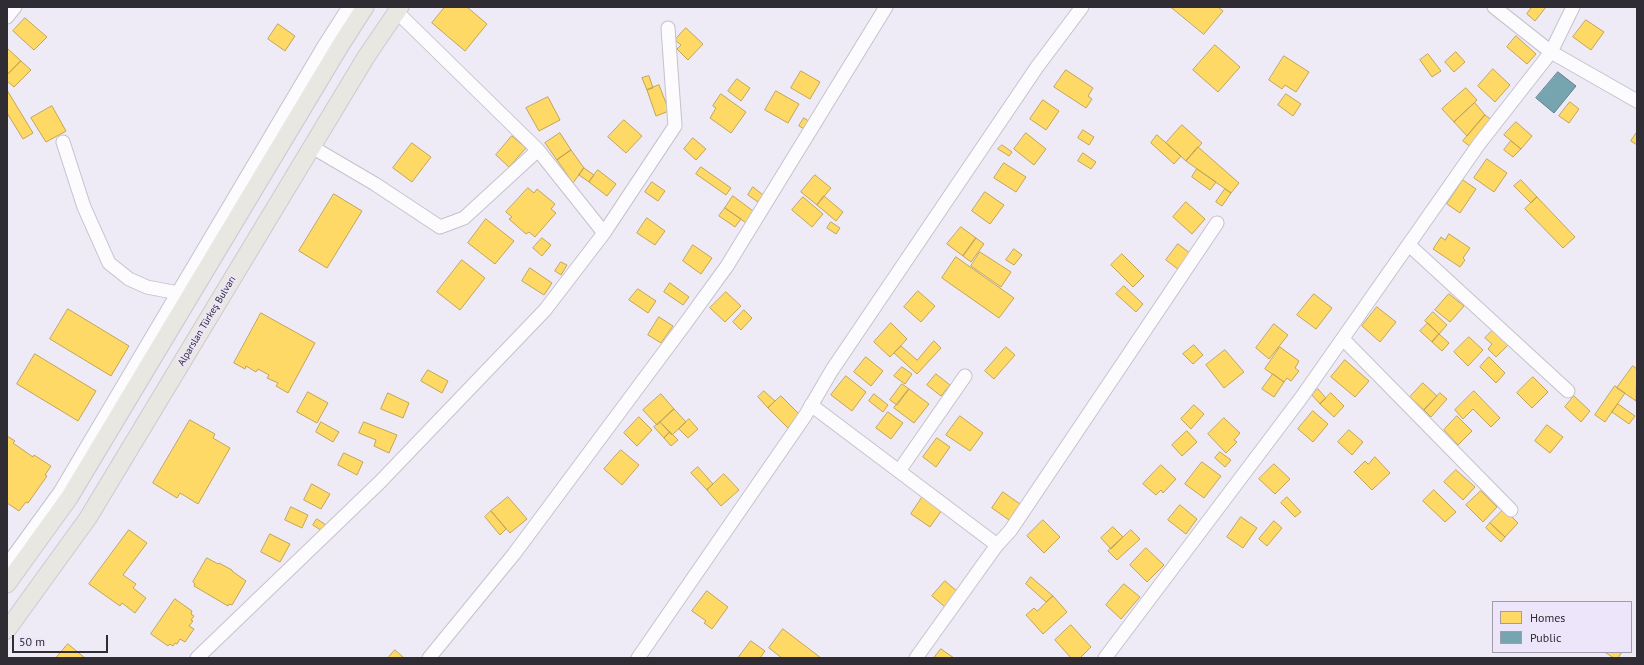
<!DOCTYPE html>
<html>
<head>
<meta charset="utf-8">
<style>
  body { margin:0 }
  #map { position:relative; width:1644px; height:665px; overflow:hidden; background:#eeeaf6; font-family:"PT Sans",sans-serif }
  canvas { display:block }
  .frame { position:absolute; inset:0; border:8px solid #2f2c34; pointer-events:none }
  .legend { position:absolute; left:1492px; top:601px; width:140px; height:52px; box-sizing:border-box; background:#ede6fa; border:1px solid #a19cab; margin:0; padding:5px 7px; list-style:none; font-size:12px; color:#2f2c34 }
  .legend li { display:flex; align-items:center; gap:8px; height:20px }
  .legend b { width:20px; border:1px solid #a19cab }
  .scale { position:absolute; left:12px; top:635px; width:96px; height:18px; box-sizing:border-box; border:2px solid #2f2c34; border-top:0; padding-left:5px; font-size:12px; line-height:14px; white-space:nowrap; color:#2f2c34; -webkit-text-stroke:3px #ede6fa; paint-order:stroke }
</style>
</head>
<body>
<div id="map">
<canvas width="1644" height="665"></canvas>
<div class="frame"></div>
<ul class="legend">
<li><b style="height:11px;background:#ffd966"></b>Homes</li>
<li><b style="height:11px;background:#76a5af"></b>Public</li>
</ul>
<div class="scale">50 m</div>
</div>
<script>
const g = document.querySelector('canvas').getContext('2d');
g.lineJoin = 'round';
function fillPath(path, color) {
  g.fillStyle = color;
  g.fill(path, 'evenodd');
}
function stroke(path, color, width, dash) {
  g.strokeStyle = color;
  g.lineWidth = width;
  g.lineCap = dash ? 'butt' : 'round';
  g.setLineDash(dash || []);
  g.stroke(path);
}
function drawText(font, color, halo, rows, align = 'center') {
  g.font = font + ' "PT Sans",sans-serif';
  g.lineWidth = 4;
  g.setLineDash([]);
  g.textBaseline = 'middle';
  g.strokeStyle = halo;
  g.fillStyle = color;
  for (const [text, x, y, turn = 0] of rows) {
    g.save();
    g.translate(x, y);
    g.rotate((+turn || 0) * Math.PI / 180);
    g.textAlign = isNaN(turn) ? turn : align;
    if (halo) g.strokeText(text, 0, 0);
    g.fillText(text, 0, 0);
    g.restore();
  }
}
const homes = new Path2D(`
  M445 7H467L487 24 465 51 432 23Z
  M1171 7H1218L1223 11 1204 34Z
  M1532 7H1546L1535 21 1527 14Z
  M25 18 47 37 34 50 13 31Z
  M1586 20 1604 32 1591 50 1573 37Z
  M278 24 295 36 285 51 268 39Z
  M686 28 703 44 688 60 677 49 681 45 675 40Z
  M1516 36 1536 54 1527 64 1507 47Z
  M1215 45 1240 67 1218 92 1193 70Z
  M7 48 21 61 7 75Z
  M1456 52 1465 62 1454 72 1445 62Z
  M1428 54 1441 71 1432 77 1420 60Z
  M1284 56 1309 72 1296 92 1285 85 1282 89 1269 80Z
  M21 61 31 70 14 87 7 81V75Z
  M1493 69 1510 85 1495 102 1478 86Z
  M1066 70 1093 88 1088 96 1092 99 1086 108 1054 87Z
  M801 71 820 82 810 99 791 88Z
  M649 76 653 88 647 90 642 78Z
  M737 79 750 88 741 101 728 91Z
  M659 85 669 111 656 116 647 90Z
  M1466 88 1477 100 1454 122 1442 109Z
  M7 90 33 133 23 139 7 113Z
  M776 91 799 104 788 123 765 110Z
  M721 94 746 112 731 133 710 118 716 108 713 106Z
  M1286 94 1301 104 1293 116 1278 105Z
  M548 97 560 120 539 131 526 108Z
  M1043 100 1059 111 1046 130 1030 119Z
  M1570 102 1579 109 1569 123 1559 116Z
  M1475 103 1485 115 1467 136 1454 122Z
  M52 106 66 131 46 142 31 118Z
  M1485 115 1493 121 1472 148 1463 141Z
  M804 118 810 122 806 130 799 126Z
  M624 120 642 136 626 153 608 137Z
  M1516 122 1532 136 1521 149 1504 135Z
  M1182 125 1202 143 1186 161 1166 143Z
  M1083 130 1094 137 1089 145 1078 138Z
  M1637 132V145L1631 141Z
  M560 133 571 150 557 160 545 143Z
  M1026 133 1046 149 1034 165 1014 149Z
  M1157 135 1181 156 1174 164 1151 143Z
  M512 136 526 148 509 167 496 155Z
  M693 138 706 149 696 160 684 149Z
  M1511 141 1521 149 1513 157 1504 150Z
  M412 143 431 157 412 182 393 168Z
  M1002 145 1012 152 1009 156 998 149Z
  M1198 147 1239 183 1231 193 1186 161Z
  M571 150 584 168 573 183 557 160Z
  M1083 153 1096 162 1091 169 1078 161Z
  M1487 159 1507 173 1494 192 1474 178Z
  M1004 163 1026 177 1016 192 994 178Z
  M701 167 731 188 726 195 696 174Z
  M584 168 594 175 589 182 579 175Z
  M1197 169 1216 182 1210 190 1192 177Z
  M598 170 616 184 607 196 589 182Z
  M815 175 831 188 817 205 801 192Z
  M1463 180 1476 189 1460 213 1447 204Z
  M1521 180 1537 197 1531 203 1514 186Z
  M652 182 665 191 658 201 645 192Z
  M753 187 763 195 758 202 748 195Z
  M528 188 534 193 537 189 555 204 551 209 556 213 535 237 529 232 526 234 509 219 512 217 506 212Z
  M1225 189 1231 193 1222 206 1216 202Z
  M985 192 1004 205 990 224 972 211Z
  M334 194 362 211 327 268 299 251Z
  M733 196 757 214 749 225 725 208Z
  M824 196 843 212 836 221 817 205Z
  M803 197 823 214 812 227 792 210Z
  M1537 197 1575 237 1563 248 1525 209Z
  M1186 202 1205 219 1192 234 1173 217Z
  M725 208 741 219 735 227 719 216Z
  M647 218 665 231 655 245 637 233Z
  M486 219 514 241 495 264 468 243Z
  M831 222 840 228 836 234 827 228Z
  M961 227 976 238 963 256 947 244Z
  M1449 234 1470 248 1463 258 1465 260 1460 267 1433 249 1441 237 1445 240Z
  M542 238 551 245 542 256 533 248Z
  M976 238 984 244 971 262 963 256Z
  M1178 244 1191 254 1179 270 1166 260Z
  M693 245 712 258 701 274 683 261Z
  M1014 249 1022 255 1014 265 1006 260Z
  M980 252 1011 272 1001 287 971 266Z
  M1122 254 1144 276 1133 287 1111 265Z
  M956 257 1014 298 999 318 942 278Z
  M462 260 485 278 460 310 437 292Z
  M561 262 567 265 561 275 555 271Z
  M530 268 552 283 544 295 522 281Z
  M670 283 689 297 683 305 664 292Z
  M1124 286 1143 304 1136 312 1116 294Z
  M638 289 656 301 648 313 629 300Z
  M918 291 935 306 921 322 904 307Z
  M726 292 741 306 725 322 710 308Z
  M1314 294 1332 308 1316 329 1297 315Z
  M1449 294 1464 306 1450 322 1435 310Z
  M1377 307 1396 322 1380 342 1362 326Z
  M68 309 129 346 111 376 50 339Z
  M744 310 752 318 741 330 733 322Z
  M1433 312 1447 325 1439 334 1425 321Z
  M261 313 315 343 288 393 276 386 278 383 267 378 269 375 258 369 256 372 246 366 245 369 234 363Z
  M659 317 673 326 661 343 648 335Z
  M891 323 907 339 890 357 874 342Z
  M1428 323 1439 334 1432 342 1420 331Z
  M1274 324 1288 335 1269 359 1256 348Z
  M1495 328 1510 343 1496 357 1488 349 1492 344 1485 338Z
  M1439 334 1449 343 1442 351 1432 342Z
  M1469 337 1483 350 1468 366 1454 352Z
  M934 341 941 348 917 374 894 353 901 346 917 360Z
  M1194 345 1203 355 1193 364 1183 354Z
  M1006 347 1015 355 994 379 985 371Z
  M1280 347 1299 361 1295 368 1299 371 1291 381 1287 378 1284 382 1265 369Z
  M1225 350 1244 372 1224 388 1206 365Z
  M35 354 96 391 78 421 17 384Z
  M866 357 883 371 871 386 854 372Z
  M1489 357 1505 373 1496 383 1480 367Z
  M1345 360 1369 381 1355 397 1331 377Z
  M1633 366 1637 369 1636 401 1617 388Z
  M902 367 912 374 905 384 894 376Z
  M428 370 448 381 442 393 421 381Z
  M936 374 950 385 941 396 927 385Z
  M1273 374 1284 382 1274 397 1262 389Z
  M846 376 866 392 852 411 831 395Z
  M1533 377 1548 392 1532 408 1517 393Z
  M1423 383 1437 396 1424 410 1410 397Z
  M902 384 909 389 897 405 890 400Z
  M1615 386 1625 393 1605 422 1595 415Z
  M909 389 929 404 914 423 894 408Z
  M1318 389 1326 398 1320 404 1312 395Z
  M764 391 775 401 768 408 758 397Z
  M1474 391 1500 418 1491 427 1473 409 1463 419 1455 410Z
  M308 392 328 403 317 423 297 412Z
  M388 393 409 403 403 418 381 409Z
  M1331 393 1344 406 1334 417 1320 404Z
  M1440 393 1447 399 1431 417 1424 410Z
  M661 394 674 409 657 425 643 410Z
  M874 394 888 405 883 412 869 401Z
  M781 396 800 415 788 428 768 408Z
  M1574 396 1590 411 1581 422 1565 407Z
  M1618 404 1635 416 1629 424 1612 412Z
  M1194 405 1204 414 1191 429 1181 419Z
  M674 409 686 422 672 435 660 422Z
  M1313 411 1328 424 1313 442 1298 429Z
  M888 412 903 423 891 439 876 428Z
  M960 416 983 433 970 451 946 435Z
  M1457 416 1472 431 1458 445 1444 430Z
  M639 417 652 430 637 446 624 433Z
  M1224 418 1240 433 1234 440 1237 442 1226 453 1208 434Z
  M689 419 698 429 688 438 679 429Z
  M190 420 215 434 213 438 230 448 198 504 180 493 177 498 153 483Z
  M321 422 339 432 333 442 316 432Z
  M364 422 397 435 389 453 374 446 376 440 359 433Z
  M660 422 670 432 664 438 654 427Z
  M1547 425 1563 437 1550 453 1535 441Z
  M1349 430 1363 442 1352 455 1338 442Z
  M1187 431 1197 442 1182 456 1172 445Z
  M670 432 678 440 671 446 664 438Z
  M7 436 15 441 13 443 33 457 34 455 51 466 45 475 47 476 28 503 26 502 19 511 7 503Z
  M937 438 950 447 936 467 923 457Z
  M621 450 639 465 622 485 604 469Z
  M1220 452 1231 460 1225 467 1215 458Z
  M344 453 363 462 357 475 338 465Z
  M1375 457 1390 473 1372 490 1354 472 1365 461 1368 464Z
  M1202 462 1221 476 1204 498 1185 484Z
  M1274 464 1290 479 1275 494 1259 479Z
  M1161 465 1176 479 1163 493 1161 490 1156 495 1143 484Z
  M698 467 713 484 707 490 691 473Z
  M1456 470 1475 487 1463 500 1444 482Z
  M724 474 739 490 721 506 707 490Z
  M312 484 330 494 321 509 304 500Z
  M1434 490 1456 512 1445 522 1423 501Z
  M1481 491 1497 507 1483 522 1466 505Z
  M1003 492 1020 504 1009 520 992 508Z
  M923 496 942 510 930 527 911 514Z
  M508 497 527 519 510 533 491 511Z
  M1287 497 1301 512 1295 517 1281 503Z
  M1180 505 1197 519 1186 534 1168 520Z
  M291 507 308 515 302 528 285 520Z
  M1504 509 1518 523 1505 537 1490 523Z
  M491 511 506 529 500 535 485 517Z
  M1241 517 1257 528 1243 548 1227 537Z
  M317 519 326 525 322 531 313 525Z
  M1043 520 1060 537 1044 553 1027 536Z
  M1274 521 1282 528 1267 546 1259 539Z
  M1490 523 1505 537 1501 542 1486 528Z
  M1113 527 1123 537 1111 549 1101 538Z
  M129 530 147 543 123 575 136 584 133 588 146 598 135 613 122 603 120 606 89 584Z
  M1131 530 1140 539 1117 560 1108 551Z
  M270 534 290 544 280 562 261 552Z
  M1146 548 1164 565 1147 582 1130 565Z
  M207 558 218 564 219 563 232 570V571L246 581 232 605 229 604 228 606 194 586 195 584 193 582Z
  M1031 577 1053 596 1046 602 1026 584Z
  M945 581 958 592 945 607 932 596Z
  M1124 584 1140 597 1121 619 1106 605Z
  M707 591 728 607 712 629 704 623 706 621 692 611Z
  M1053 596 1067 612 1043 634 1026 615 1034 608 1037 611Z
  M175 599 192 611 191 614 194 616 191 620 193 621 189 626 194 629 185 642 180 639 177 644 175 643 173 646 170 644 168 646 151 634Z
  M1071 625 1091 647 1080 658H1071L1055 640Z
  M783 629 821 658H782L769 648Z
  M751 641 765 651 760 658H738Z
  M68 644 85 658H56Z
  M941 649 954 658H934Z
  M395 650 404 658H388Z
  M1605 652H1622L1618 658H1614Z`);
fillPath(homes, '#ffd966');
stroke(homes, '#c1a557', 1);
const public = new Path2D(`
  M1558 72 1576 86 1554 113 1536 98Z`);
fillPath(public, '#76a5af');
stroke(public, '#61818a', 1);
const minor = new Path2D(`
  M1494 7 1551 52 1637 101
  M396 11 538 150 604 233
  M7 17 15 7
  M63 142 84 207 109 263 129 279 147 287 178 293
  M312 147 375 184 440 227 464 218 538 150
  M1409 245 1568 391
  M1343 339 1511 510
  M811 405 997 545
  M899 471 965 376
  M7 565 60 492 324 46 349 7
  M197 658 380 482 545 310 604 233 675 126 668 28
  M429 658 514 554 685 324 727 266 886 7
  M638 658 805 416 832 370 1037 67 1082 7
  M916 658 997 545 1010 531 1217 223
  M1105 658 1301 398 1479 144 1551 52 1573 7`);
const major = new Path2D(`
  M7 584 69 498 340 46 365 7
  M7 630 88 518 366 57 400 7`);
stroke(minor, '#c6c2cc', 15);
stroke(major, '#cbcacf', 19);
stroke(minor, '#fcfcfe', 13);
stroke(major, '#e9e7e1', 17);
drawText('10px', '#2f2c34', '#ede6fa', [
  ["Alparslan Türkeş Bulvarı",207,321,-59]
]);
</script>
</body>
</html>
